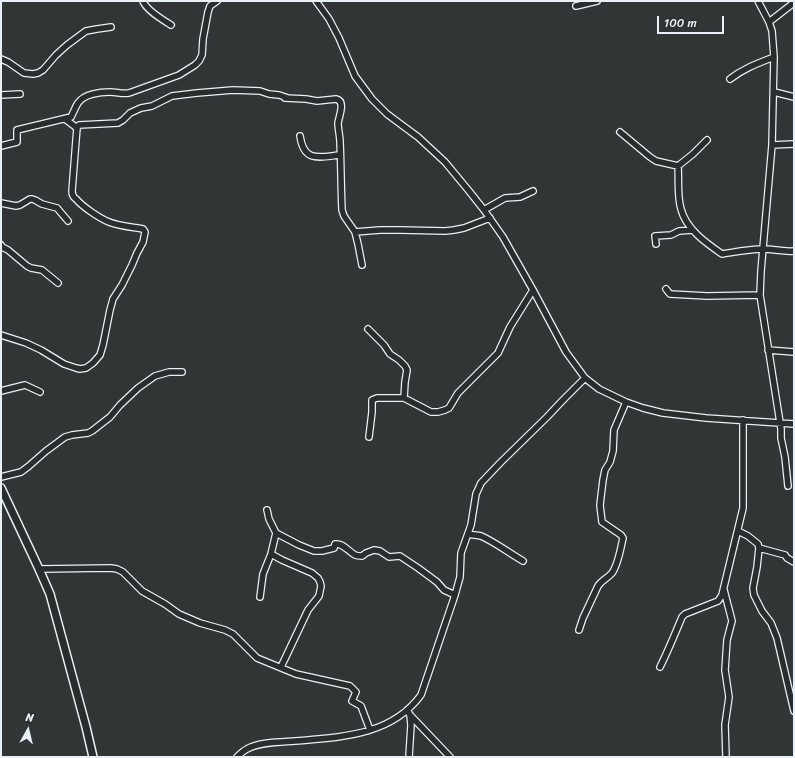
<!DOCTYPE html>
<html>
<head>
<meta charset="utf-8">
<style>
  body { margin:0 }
  #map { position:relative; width:795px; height:758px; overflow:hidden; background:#323536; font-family:Sriracha,sans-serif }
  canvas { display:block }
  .frame { position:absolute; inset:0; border:2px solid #e8f1f8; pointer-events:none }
  .north { position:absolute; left:8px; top:710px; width:40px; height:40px; -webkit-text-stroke:3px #2a2d2e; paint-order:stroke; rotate:8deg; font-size:11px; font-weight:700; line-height:16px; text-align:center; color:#e8f1f8 }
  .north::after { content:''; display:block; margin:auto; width:14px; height:18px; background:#e8f1f8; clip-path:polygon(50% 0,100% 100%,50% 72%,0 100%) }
  .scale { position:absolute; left:657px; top:16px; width:67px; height:18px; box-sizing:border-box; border:2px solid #e8f1f8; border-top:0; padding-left:5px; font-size:12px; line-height:14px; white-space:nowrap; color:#e8f1f8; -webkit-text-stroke:3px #2a2d2e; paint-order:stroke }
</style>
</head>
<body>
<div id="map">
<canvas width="795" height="758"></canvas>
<div class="frame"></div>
<div class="north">N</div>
<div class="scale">100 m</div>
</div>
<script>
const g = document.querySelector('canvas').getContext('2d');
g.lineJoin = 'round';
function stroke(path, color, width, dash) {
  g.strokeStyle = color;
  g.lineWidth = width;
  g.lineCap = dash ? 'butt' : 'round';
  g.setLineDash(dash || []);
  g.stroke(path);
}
const minor = new Path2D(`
  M143 1C146 10 163 20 171 25
  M316 1 329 19 339 38 355 76 372 99 387 114 418 137 445 162 469 191 484 210 503 237 533 290 566 352 585 378 599 389 626 402 643 408 663 413 706 418 794 424
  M758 1 769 22 772 31 774 57 772 145 761 271 760 295 781 429V438L785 457 788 486
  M576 6 597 1
  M769 22 791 5 794 2
  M1 59 8 62 24 73 33 74 38 73 43 70 56 55 67 45 86 31 97 29 111 27
  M730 79C744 68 759 63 774 57
  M774 92 794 97
  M1 95 20 94
  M285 98 306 99 317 101 336 99C346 101 339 116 338 123 338 129 340 136 340 142 341 164 341 187 342 210L344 216 355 232 358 244 362 265
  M65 119 77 128
  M620 132 650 157 656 161 678 166
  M300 136C304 163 319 157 340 155
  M707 140 693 154 678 166C679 180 677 196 681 209 686 229 706 243 722 254 735 252 749 249 763 249 773 249 783 252 794 251
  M772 145 794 144
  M1 146 17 142V130L71 117C74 112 75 107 78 103 84 94 100 92 110 92 117 92 122 94 129 93L179 75 195 65 199 61 202 55 203 39 208 12 210 6 217 1
  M1 203 16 206 20 205 30 199H32L35 200 42 204 57 208 68 221
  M484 210 505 198 520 197 533 191
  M355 232 380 230H400L445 231 454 230 464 228 490 218
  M656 244 655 236 671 235 679 231 692 230
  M1 245 2 247 8 250 27 266 31 268 42 270 58 283
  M666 289 670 294 707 296 760 295
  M368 329 384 345 390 354 399 360 405 366 407 370 405 382 404 398
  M1 335 26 343 41 350 64 364 76 368 80 369 86 368 93 363 100 355 103 345 110 310 113 299 122 285 132 265 137 253 143 242 145 232 143 229C132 227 119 226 109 222 99 218 83 207 76 199 73 197 72 194 72 191L76 140 77 128 79 125 118 123 123 120 130 113 141 108 152 106 172 96 197 93 233 90 260 91 269 94 279 95 288 98
  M768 350 794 352
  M1 391 25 385 40 392
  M369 437 372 412V400L377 398H404L431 412H438L445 410 449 408 458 393 498 353 510 327 533 290
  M1 477 21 472 29 466 46 451 65 437 72 435 88 433 92 431 110 417 120 405 138 388 155 376 169 372H182
  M267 510 269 519 276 533 299 545 314 551H322L334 548 335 544C343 543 348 551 355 555 357 556 360 556 362 556L366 553 374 550 380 551 389 557 400 556 418 568 437 582 444 590 455 595
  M738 531 748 536 758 544 759 548 757 567 753 588 754 595 762 611 771 623 777 638 794 711
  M468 534C472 535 477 535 481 536 495 542 509 553 523 561
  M759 548 785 555 787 558 794 562
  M271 554 282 560 312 573 318 578 320 582 321 586 319 596 308 610 281 667
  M39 569 111 568 117 569 123 572 142 591 165 604 179 614 200 623 225 630 233 634 257 658 296 674 350 686 356 692 352 701 361 706 370 730
  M724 590 732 621 727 640 725 670 729 697 725 725 726 757
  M260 597 263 574 271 554 276 533
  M579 630 583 618 598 586C602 580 608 578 612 573 618 565 621 547 623 538L621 535 602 522 600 505 603 480 605 470 610 462 613 451 614 430 626 402
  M660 667C668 651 675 634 682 617L685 614 718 601 722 595 743 508V420
  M407 710 410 715 450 757
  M237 757C240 754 243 751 247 749 259 742 281 742 295 741 341 737 391 736 421 695L455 595 460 577 461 553 471 525 476 494 481 483 500 463 547 417 563 400 585 378
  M409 757 411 725 410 715`);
const major = new Path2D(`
  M1 488 39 569 50 594 86 727 93 757`);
stroke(minor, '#e8f1f8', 8);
stroke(major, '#e8f1f8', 10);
stroke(minor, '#2a2d2e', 5.5);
stroke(major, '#2a2d2e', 7);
</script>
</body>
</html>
